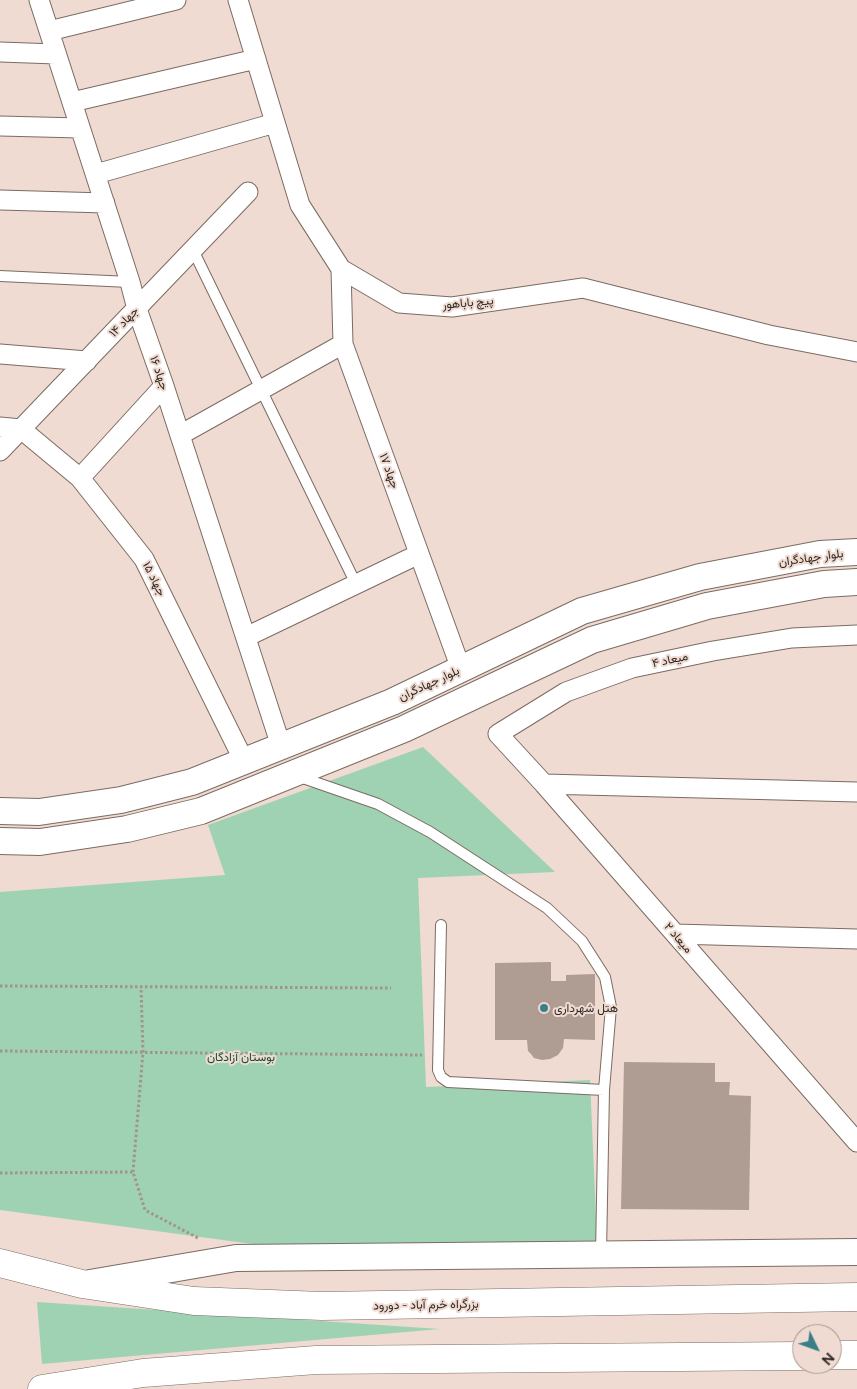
<!DOCTYPE html>
<html>
<head>
<meta charset="utf-8">
<style>
  body { margin:0 }
  #map { position:relative; width:857px; height:1389px; overflow:hidden; background:#efdbd1; font-family:Figtree,sans-serif }
  canvas { display:block }
  .north { position:absolute; left:792px; top:1324px; width:50px; height:50px; box-sizing:border-box; background:#efdbd1; border:1px solid #a2938c; border-radius:50%; rotate:132deg; font-size:14px; font-weight:700; line-height:20px; text-align:center; color:#2f2824 }
  .north::after { content:''; display:block; margin:auto; width:18px; height:22px; background:#387f87; clip-path:polygon(50% 0,100% 100%,50% 72%,0 100%) }
</style>
</head>
<body>
<div id="map">
<canvas width="857" height="1389"></canvas>
<div class="north">N</div>
</div>
<script>
const g = document.querySelector('canvas').getContext('2d');
g.lineJoin = 'round';
function fillPath(path, color) {
  g.fillStyle = color;
  g.fill(path, 'evenodd');
}
function stroke(path, color, width, dash) {
  g.strokeStyle = color;
  g.lineWidth = width;
  g.lineCap = dash ? 'butt' : 'round';
  g.setLineDash(dash || []);
  g.stroke(path);
}
function drawText(font, color, halo, rows, align = 'center') {
  g.font = font + ' Figtree,Vazirmatn,sans-serif';
  g.lineWidth = 4;
  g.setLineDash([]);
  g.textBaseline = 'middle';
  g.strokeStyle = halo;
  g.fillStyle = color;
  for (const [text, x, y, turn = 0] of rows) {
    g.save();
    g.translate(x, y);
    g.rotate((+turn || 0) * Math.PI / 180);
    g.textAlign = isNaN(turn) ? turn : align;
    if (halo) g.strokeText(text, 0, 0);
    g.fillText(text, 0, 0);
    g.restore();
  }
}
fillPath(new Path2D(`
  M423 747 555 872 418 878 426 1087 590 1080 597 1241 260 1245 0 1210V892L225 875 208 825Z
  M37 1302 440 1329 42 1364Z`), '#9fd2b3');
fillPath(new Path2D(`
  M551 962V981H566V975L595 974V1040L564 1039 563 1048 558 1055 550 1059 542 1060 534 1058 531 1054 528 1051 527 1040H495V963Z
  M624 1062 715 1063V1082H730L729 1095 751 1096 749 1210 621 1209Z`), '#af9c93');
const lane = new Path2D(`
  M193 250 356 584
  M0 276 130 282
  M300 777 378 804 430 832 547 908 582 941 605 977 611 1007 604 1090 601 1254
  M441 925 438 1070 441 1077 448 1082 604 1090`);
const street = new Path2D(`
  M39 0 130 282 137 309 164 386 281 746
  M238 0 300 205 341 269 399 303 452 307 583 288 769 335 857 352
  M49 31 176 0
  M0 52 56 54
  M72 102 256 59
  M0 126 80 128
  M96 174 275 123
  M0 200 105 203
  M341 269 343 344 461 669
  M0 354 87 361
  M0 427 21 429 80 478 144 559 244 761
  M180 435 343 344
  M0 451 248 192
  M80 478 164 386
  M857 635 792 638 713 651 632 668 566 692 498 734 544 784 857 1142
  M246 637 419 554
  M544 784 857 792
  M675 934 857 939`);
const secondary = new Path2D(`
  M0 811 39 812 121 800 192 782 392 702 582 611 700 577 820 554 857 552
  M0 841 40 842 127 829 201 811 404 729 592 640 707 606 824 584 857 582
  M90 1283 236 1258 857 1252`);
const highway = new Path2D(`
  M0 1263 82 1284 194 1301 322 1306 857 1297
  M832 1355H857
  M42 1389 143 1373 316 1360 802 1356`);
stroke(lane, '#7c6b62', 12);
stroke(street, '#7c6b62', 21);
stroke(secondary, '#7c6b62', 28);
stroke(highway, '#7c6b62', 29);
stroke(new Path2D(`
  M0 986 391 988
  M0 1051 422 1055
  M133 1172 143 1052 141 987
  M0 1173 133 1172 145 1210 200 1239`), '#a2938c', 3, [2.5, 2.5]);
stroke(lane, '#fff', 10);
stroke(street, '#fff', 19);
stroke(secondary, '#fff', 26);
stroke(highway, '#fff', 28);
for (const [x, y, r, color] of [
  [544,1008,5,"#387f87"]
]) {
  const dot = new Path2D();
  dot.arc(x, y, r, 0, 2 * Math.PI);
  g.fillStyle = color;
  g.fill(dot);
  stroke(dot, '#efdbd1', 2);
}
drawText('12px', '#2f2824', '#efdbd1', [
  ["پیچ باباهور",468,303,-5],
  ["جهاد ۱۴",124,322,-46],
  ["جهاد ۱۶",159,373,71],
  ["جهاد ۱۷",389,471,70],
  ["بلوار جهادگران",811,558,-8],
  ["جهاد ۱۵",154,579,63],
  ["میعاد ۴",670,660,-12],
  ["بلوار جهادگران",429,684,-25],
  ["میعاد ۲",678,938,49],
  ["بزرگراه خرم آباد - دورود",426,1305,-1]
]);
drawText('12px', '#2f2824', '#efdbd1', [
  ["هتل شهرداری",554,1008]
], 'left');
drawText('12px', '#0c4f31', '#efdbd1', [
  ["بوستان آزادگان",241,1057]
]);
</script>
</body>
</html>
